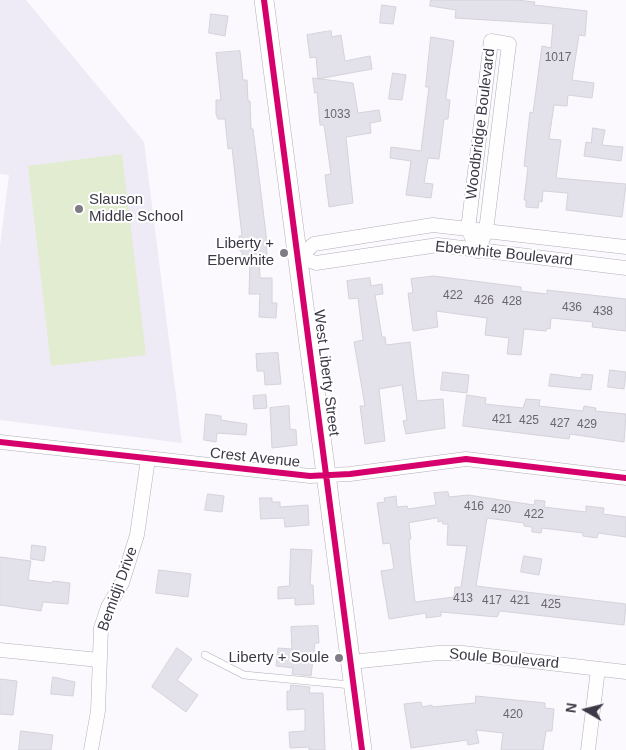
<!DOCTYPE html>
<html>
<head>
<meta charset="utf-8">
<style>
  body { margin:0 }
  #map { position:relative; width:626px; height:750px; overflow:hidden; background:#fbf9fe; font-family:Arial,sans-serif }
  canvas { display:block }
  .north { position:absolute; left:561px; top:685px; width:50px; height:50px; -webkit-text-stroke:4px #fff; paint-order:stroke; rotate:278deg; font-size:14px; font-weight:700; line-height:20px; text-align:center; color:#3c3845 }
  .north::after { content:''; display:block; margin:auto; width:18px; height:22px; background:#3c3845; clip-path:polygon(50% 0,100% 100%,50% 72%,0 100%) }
</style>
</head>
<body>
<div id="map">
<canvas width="626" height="750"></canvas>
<div class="north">N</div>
</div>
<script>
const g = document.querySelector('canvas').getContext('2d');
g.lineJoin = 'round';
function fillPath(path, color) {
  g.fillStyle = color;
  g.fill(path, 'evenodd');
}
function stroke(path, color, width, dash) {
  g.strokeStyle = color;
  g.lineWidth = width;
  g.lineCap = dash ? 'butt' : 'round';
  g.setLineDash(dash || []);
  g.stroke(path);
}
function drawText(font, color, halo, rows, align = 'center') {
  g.font = font + ' Arial,sans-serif';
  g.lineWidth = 4;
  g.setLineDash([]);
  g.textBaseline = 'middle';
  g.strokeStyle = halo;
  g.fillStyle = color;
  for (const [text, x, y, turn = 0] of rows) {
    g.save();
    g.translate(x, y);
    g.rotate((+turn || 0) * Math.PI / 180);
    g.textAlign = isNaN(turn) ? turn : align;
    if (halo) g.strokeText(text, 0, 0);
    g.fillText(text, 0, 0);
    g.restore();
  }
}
fillPath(new Path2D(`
  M0 0H26L144 142 182 443 0 420V246L9 175 0 174Z`), '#efebf6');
fillPath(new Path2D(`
  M122 154 146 355 51 366 28 166Z`), '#e2ecd0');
const building = new Path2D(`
  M431 0H516L535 2 534 5 587 11 585 36 579 35 572 80 594 83 592 98 568 95 567 106 554 105 549 139 561 140 556 178 626 184 622 217 566 210 568 193 543 191 542 202 539 201 538 208 526 207V200H524L528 167 524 166 530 112 533 113 542 46 551 48 553 24 455 18 456 10 430 6Z
  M382 5 396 7 393 24 380 23Z
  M211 14 228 16 225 36 209 33Z
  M331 31 332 37 341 35 345 61 370 56 372 69 318 79 316 57 310 58 307 35Z
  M431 37 454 41 446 97V99L450 100 448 119H444L439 159 428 158 424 183 433 184 431 198 406 195 411 161 390 158 391 147 421 151 429 87H426Z
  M240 51 243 80H247L248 101H250L251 129H253L266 234 267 255H259L260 278H272V303H277L276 318 259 317 260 294H249L250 262H242V251H240L239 236H242L232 148 228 149 225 119H218L216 114V100H221L216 53Z
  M393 73 406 75 402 100 389 99Z
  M313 78 353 83 358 113 379 110 381 121 370 123 371 133 346 137 353 203 329 207 325 175 331 174 324 125H320L317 92 315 93Z
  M593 128 605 130 602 145 623 147 621 161 584 156 586 142 591 143Z
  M434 276 521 287V291L547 294V290L626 299V331L592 327 593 322 551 318 550 329 547 328 546 331 524 329 521 355 507 354 509 338 485 335 487 318 436 311 438 327 413 331 408 293H413L411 279Z
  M370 278 371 286 382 284 383 294 375 295 382 337H385L386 345 410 342 417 401 443 399 445 428 406 434 403 421 407 420 402 385 379 389 385 441 365 444 360 406H365L354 342 363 340 358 298 349 299 347 281Z
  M278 353 281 384 265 385 264 371H257L256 354Z
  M610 370 626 372 624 389 608 387Z
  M443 372 469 375 467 393 441 390Z
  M551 374 581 378 582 374 593 375 591 390 549 386Z
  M266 395 267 408 254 409 253 396Z
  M467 395 486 398 485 404 523 408 526 399 540 400 539 406 583 411 584 406 596 408 595 411 626 414 624 442 570 434 569 439 463 426Z
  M289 406 290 429 296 430 297 445 272 448 270 408Z
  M206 414 221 416V420L247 424 246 435 217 433 216 442 204 440Z
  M448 492 449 497 468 495 534 505 535 500 545 501 544 507 586 512V506L604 508 603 514 626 517V537L598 533 597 538 583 536V533L542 528 541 533 532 532V527L524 526V523L487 518 476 586 626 604 624 625 500 611 497 617 441 612V616L426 618V613L389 619 381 571 394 569 390 543 383 544 377 503 385 502 384 498 396 496 397 507 407 506 408 509 436 505 434 493ZM438 518V522L442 521 443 524H448L447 545 467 546 461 587H455L454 597 415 602 410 557 409 539H411L409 523Z
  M208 494 224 496 222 512 205 510Z
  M260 498H272V502H280V507L308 505 309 525 285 527 284 518 261 519Z
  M32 545 46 547 44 561 31 559Z
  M291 549 312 550 310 585H313L314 604 295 605V598L278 599V587L289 586Z
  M524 556 542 559 539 575 521 572Z
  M0 557 31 561 28 580 52 583 53 581 70 583 68 604 43 602 41 611 0 605Z
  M159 570 191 574 188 597 156 593Z
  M318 626 319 643H315L311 676 292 674 293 668 276 666 278 648 292 649 291 627Z
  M177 648 192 659 177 680 198 695 186 712 152 687Z
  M53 677 75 682 73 696 51 694Z
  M0 679 17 681 13 715 0 714Z
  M291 685 310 687 309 693H323L325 750H309V747L290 748 289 732 305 731V709L287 710V691H290Z
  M476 696 545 703V708L554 709 552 731H546L543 750H501L503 733 476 730 479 743 468 745 467 740 411 748 404 704 421 702 422 707 432 705V707L475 703Z
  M21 731 53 735 51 750H19Z`);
fillPath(building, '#e3e1e9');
stroke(building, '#d4d2da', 1);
const service = new Path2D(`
  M205 655 244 675 351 685`);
const minor = new Path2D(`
  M491 41 509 44 486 231 478 251 468 229Z
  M299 257 314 244 433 225 626 247
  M299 257 316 263 438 245 626 268
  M0 442 310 476 350 474 466 459 626 478
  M0 650 99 660
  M351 662 438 653H463L626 672
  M91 750 98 711 101 628 108 607 122 583 137 535 148 459
  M588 750 598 669`);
const secondary = new Path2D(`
  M264 0 362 750`);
stroke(service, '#b2afb7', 8);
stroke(minor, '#b2afb7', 15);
stroke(secondary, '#b2afb7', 20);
stroke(service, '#fefeff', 7);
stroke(minor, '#fefeff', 14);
stroke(secondary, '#fefeff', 19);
stroke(new Path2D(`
  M264 0 362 750
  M0 442 310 476 350 474 466 459 626 478`), '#d6006c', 6);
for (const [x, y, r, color] of [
  [79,209,5,"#7f7c86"],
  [284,253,5,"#7f7c86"],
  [339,658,5,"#7f7c86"]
]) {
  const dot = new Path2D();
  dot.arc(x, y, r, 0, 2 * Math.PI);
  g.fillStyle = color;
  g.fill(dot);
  stroke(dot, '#fff', 2);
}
drawText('12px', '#6a6672', null, [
  ["1017",558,58],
  ["1033",337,115],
  ["422",453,296],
  ["426",484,301],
  ["428",512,302],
  ["436",572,308],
  ["438",603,312],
  ["421",502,420],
  ["425",529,421],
  ["427",560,424],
  ["429",587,425],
  ["416",474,507],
  ["420",501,510],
  ["422",534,515],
  ["413",463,599],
  ["417",492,601],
  ["421",520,601],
  ["425",551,605],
  ["420",513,715]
]);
drawText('15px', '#3c3845', '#fff', [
  ["Woodbridge Boulevard",481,124,-83],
  ["Eberwhite Boulevard",504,254,6],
  ["West Liberty Street",326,373,83],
  ["Crest Avenue",255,458,6],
  ["Bemidji Drive",118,589,-70],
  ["Soule Boulevard",504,659,5]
]);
drawText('15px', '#3c3845', '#fff', [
  ["Slauson",89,200,"left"],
  ["Middle School",89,217,"left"],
  ["Liberty +",274,244],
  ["Eberwhite",274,261],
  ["Liberty + Soule",329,658]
], 'right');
</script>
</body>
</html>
